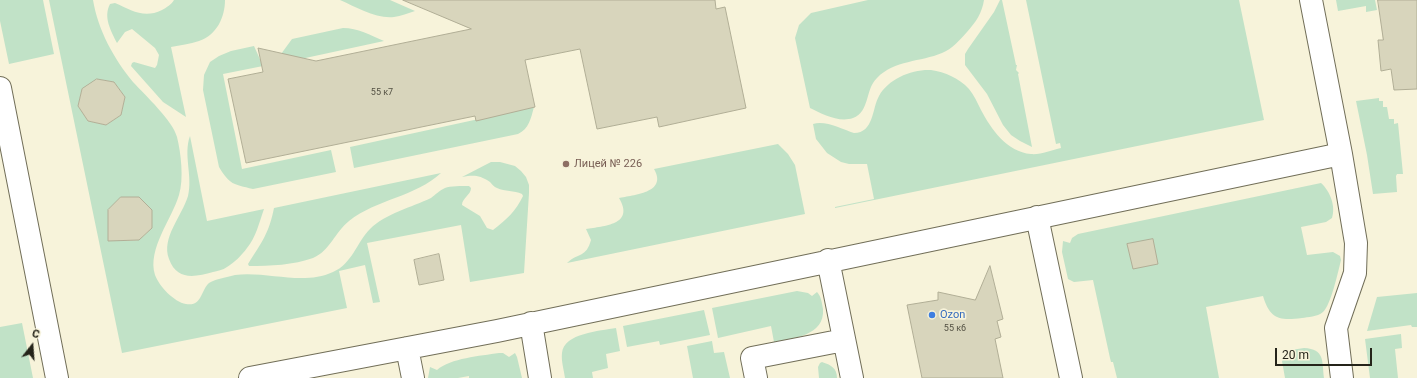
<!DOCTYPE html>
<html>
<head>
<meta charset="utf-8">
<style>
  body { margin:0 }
  #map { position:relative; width:1417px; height:378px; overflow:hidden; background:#f7f3da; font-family:Roboto,sans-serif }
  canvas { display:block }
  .north { position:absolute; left:12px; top:326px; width:40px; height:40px; -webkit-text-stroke:3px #f7f3da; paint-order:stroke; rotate:17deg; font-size:11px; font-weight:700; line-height:16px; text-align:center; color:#25241a }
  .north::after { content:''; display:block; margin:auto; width:14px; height:18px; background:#25241a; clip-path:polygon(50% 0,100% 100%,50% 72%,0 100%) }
  .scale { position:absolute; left:1275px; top:348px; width:97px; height:18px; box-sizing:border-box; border:2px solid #25241a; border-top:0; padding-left:5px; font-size:12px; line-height:14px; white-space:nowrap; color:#25241a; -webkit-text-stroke:3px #f7f3da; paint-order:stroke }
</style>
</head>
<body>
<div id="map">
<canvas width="1417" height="378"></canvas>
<div class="north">С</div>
<div class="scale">20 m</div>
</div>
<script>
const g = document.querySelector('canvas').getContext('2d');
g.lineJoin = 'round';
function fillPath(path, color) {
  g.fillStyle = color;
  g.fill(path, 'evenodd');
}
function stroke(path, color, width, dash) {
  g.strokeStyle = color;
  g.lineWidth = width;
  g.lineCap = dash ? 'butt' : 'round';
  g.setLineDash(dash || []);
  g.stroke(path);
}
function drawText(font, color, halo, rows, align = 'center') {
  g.font = font + ' Roboto,sans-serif';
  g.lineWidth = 3.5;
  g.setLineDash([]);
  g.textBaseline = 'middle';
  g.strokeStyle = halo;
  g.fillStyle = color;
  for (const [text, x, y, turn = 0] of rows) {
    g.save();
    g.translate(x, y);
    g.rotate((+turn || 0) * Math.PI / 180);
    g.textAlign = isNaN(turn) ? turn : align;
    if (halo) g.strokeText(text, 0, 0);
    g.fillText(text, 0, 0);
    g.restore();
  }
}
fillPath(new Path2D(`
  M0 0H43L54 54 9 64 0 21Z
  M49 0H93C98 30 114 59 133 82 145 95 173 121 177 137 181 153 184 179 179 195 172 219 147 249 155 275 159 286 174 302 186 304 202 307 201 290 209 283 212 281 215 280 219 279 224 278 230 276 235 275 267 271 303 286 333 272 352 264 357 242 370 229 385 214 412 207 431 198 435 195 440 190 445 188 450 186 462 186 469 186L471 188C471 195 462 198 462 205L480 216 487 228 493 230C506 220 516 211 523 196L522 194C514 190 505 192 497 188 494 187 492 184 490 182 479 175 474 175 462 177L491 162H500L515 166 521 171 526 177 529 185V193L524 273 470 282 461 225 367 243 380 302 373 303 365 265 339 271 347 308 122 353ZM97 79 114 82 125 97 121 115 106 125 88 121 78 106 82 89ZM121 197H139L152 210V228L139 240 121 241 108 228V210Z
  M174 0H225C225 17 217 35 199 41 190 44 180 45 171 47L186 117 163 102 131 66 132 63 134 62 155 68 157 65 159 55 155 48 132 29 125 32 117 43C111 31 103 17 110 4L115 3C131 10 144 19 162 10 167 7 171 5 174 0Z
  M340 0H390L415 11C408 13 401 16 394 17 376 19 356 7 340 0Z
  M868 0H984C982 13 976 22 967 32 960 40 952 49 942 53 921 62 894 60 877 78 865 89 870 112 853 118 839 123 822 114 810 108L795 38 799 25 811 13Z
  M1000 0H1002L1016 65H1017L1016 70 1019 73 1018 74 1032 147 1020 141 1011 135 1003 125 987 94 965 65V54L968 49 994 12Z
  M1026 0H1239L1264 120 835 208V207L874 199 867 164H849L841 162 827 153 816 139 813 124C825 120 842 129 854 133 874 133 872 108 879 96 888 79 912 69 931 70 945 72 959 78 969 89 974 95 977 102 981 110 991 129 1007 152 1031 154 1040 155 1052 150 1061 148L1060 143 1056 144Z
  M1336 0H1375L1377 10 1366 12V6L1338 11Z
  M343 28C358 28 370 35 384 41L273 65 292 39Z
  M254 46 263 66 223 74 242 169 331 150 336 172 253 189C233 184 230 185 219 167L203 90 204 75 210 62 219 56 231 51Z
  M1379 98V101H1383V107H1387L1389 119H1394V124L1398 123 1403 174H1397L1396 176 1397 192 1373 194 1367 155 1356 101Z
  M534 107C531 118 529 129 518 134L354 168 350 147Z
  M190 136 207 221 264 209C259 223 256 237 247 248 242 255 234 263 227 267 223 270 217 271 213 272 195 277 177 281 169 259 161 238 182 216 188 196 193 176 183 155 190 136Z
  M778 144 788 154 795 165 805 214 567 263C579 252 586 258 591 240L586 229C604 226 635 225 619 198 633 195 668 193 654 169Z
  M441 173C415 197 377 199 349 221 335 232 330 251 313 258 294 265 270 266 249 266L248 264C262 242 269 233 274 208Z
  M1321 183C1330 191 1336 206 1332 218L1326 222 1301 227 1307 255 1333 252 1340 256 1341 260C1338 272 1331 305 1323 312 1317 317 1308 317 1302 318 1279 321 1270 319 1263 296L1206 307 1219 378H1117L1113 362H1111L1110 358 1093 280 1074 282 1068 279 1062 252 1063 241 1070 243 1072 238 1078 234Z
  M797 291 808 293 812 296 817 292C821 296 822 303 823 309 825 336 793 338 774 342L771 326 718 338 712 308Z
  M1417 293V327H1412L1411 325 1367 331 1377 297Z
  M704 310 710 335 660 345 659 341 627 347 623 326Z
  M22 323 33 378H0V327Z
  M616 328 620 351 606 354 608 368 592 372 593 378H565C564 370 561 361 562 353 564 333 600 331 616 328Z
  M1401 334 1402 348 1395 349 1398 378H1370L1365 339Z
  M712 341 714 353 724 352 730 378H693L687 346Z
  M1304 348C1325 349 1322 361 1324 378H1285L1282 361 1291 350Z
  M499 353H503L509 357 515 353 517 357 522 378H469V376L458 378H428L430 367 437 370C451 358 480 356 499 353Z
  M822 362C831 365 837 368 837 378H819L818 367 820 363Z`), '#c1e2c7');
const building = new Path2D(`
  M403 0H715L716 9 725 7 746 108 659 127 657 117 597 129 580 49 525 60 535 107 476 121 475 116 246 163 228 79 263 72 258 48 316 61 471 29Z
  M1378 0H1417V89L1394 90 1391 69 1381 71 1378 40H1383Z
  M97 79 114 82 125 97 121 115 106 125 88 121 78 106 82 89Z
  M121 197H139L152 210V228L139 240 108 241V210Z
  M1153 239 1158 264 1133 269 1127 244Z
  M439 254 444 280 419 285 414 260Z
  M990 266 1003 319 997 321 1001 337 995 339 1003 378H922L907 305 938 300V292L975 300Z`);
fillPath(building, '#d8d5bc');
stroke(building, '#b1ae96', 1);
const minor = new Path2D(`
  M1311 0 1341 154 1356 243 1355 273 1336 328 1342 378
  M0 88 57 378
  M1037 217 1071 378
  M828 260 852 378
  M531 323 540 378
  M407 348 413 378
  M250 378 497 331 1341 154
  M756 378 752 358 844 340`);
stroke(minor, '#716e58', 24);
stroke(minor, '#fff', 22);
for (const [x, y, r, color] of [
  [566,164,4,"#8d6e63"],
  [932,315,4,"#3f7fe0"]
]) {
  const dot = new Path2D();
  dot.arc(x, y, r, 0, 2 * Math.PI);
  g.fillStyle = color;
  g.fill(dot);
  stroke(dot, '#f7f3da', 1.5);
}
drawText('9px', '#525042', null, [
  ["55 к7",382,93],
  ["55 к6",955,329]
]);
drawText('11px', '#785e54', '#f7f3da', [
  ["Лицей № 226",574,164]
], 'left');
drawText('11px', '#366cbe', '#f7f3da', [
  ["Ozon",940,315]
], 'left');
</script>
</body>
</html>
